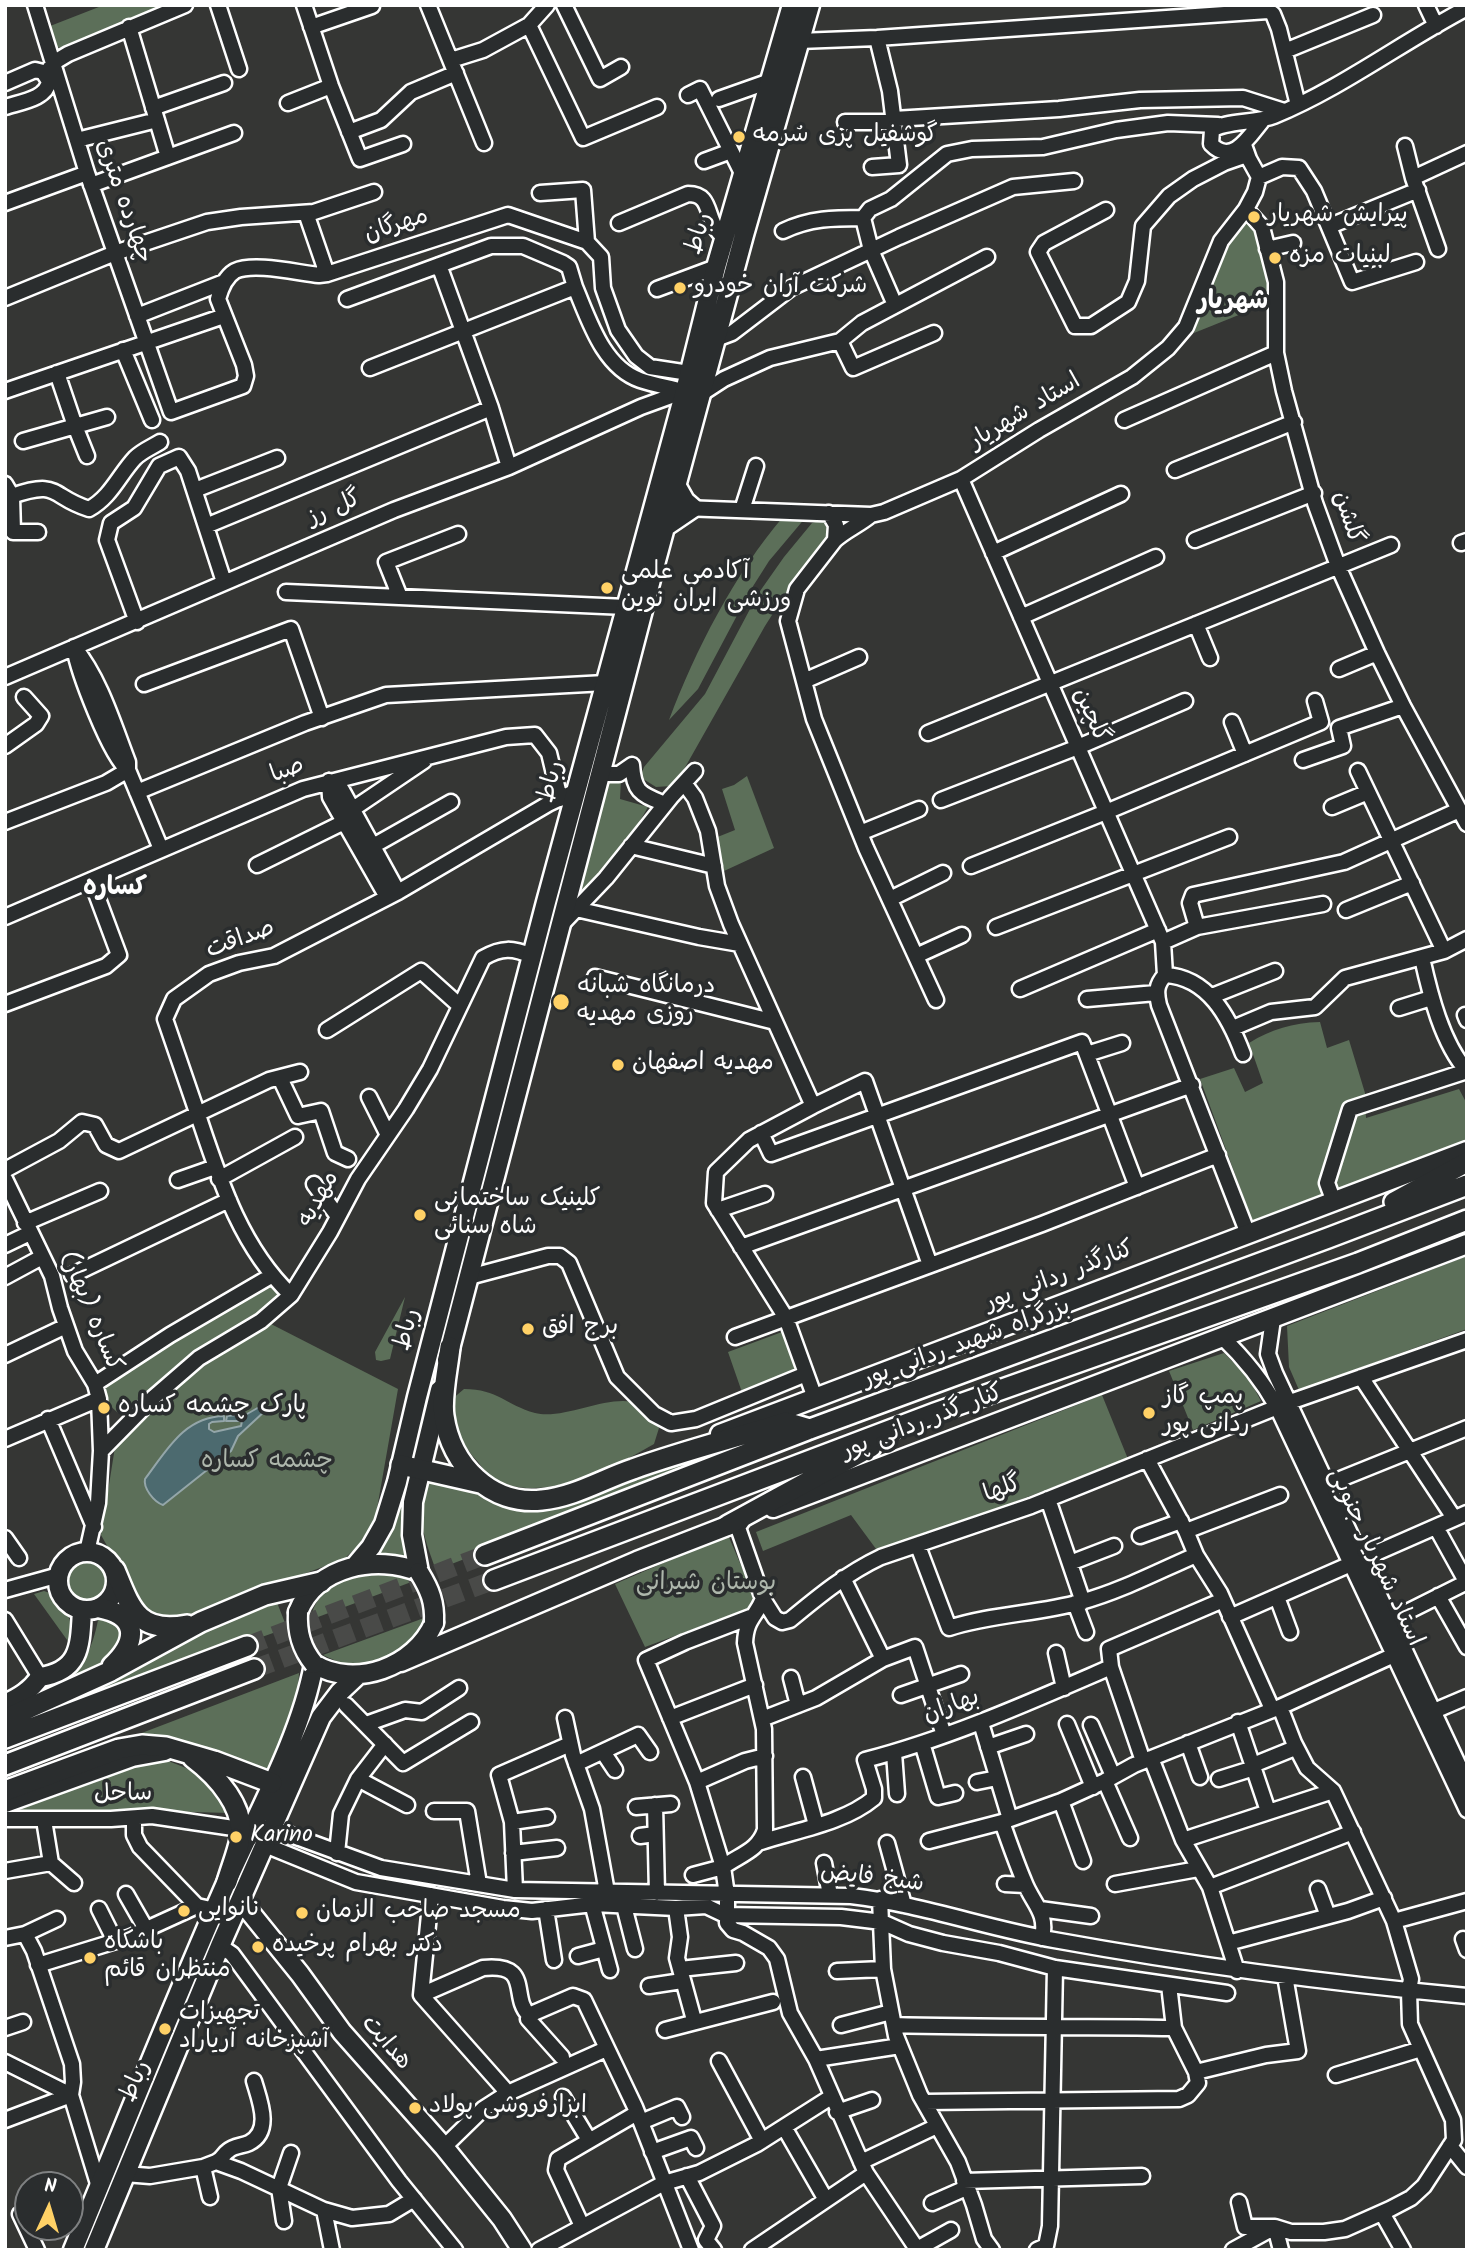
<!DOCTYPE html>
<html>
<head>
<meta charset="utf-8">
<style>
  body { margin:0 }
  #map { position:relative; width:1472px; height:2255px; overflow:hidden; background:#353634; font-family:Kalam,sans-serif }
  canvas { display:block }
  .frame { position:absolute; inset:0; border:7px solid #fff; pointer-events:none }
  .north { position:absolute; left:14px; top:2171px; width:70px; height:70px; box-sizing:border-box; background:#2a2d2e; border:2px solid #7f8182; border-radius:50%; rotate:4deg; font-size:19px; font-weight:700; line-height:28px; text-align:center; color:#fff }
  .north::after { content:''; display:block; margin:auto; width:24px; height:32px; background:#ffd166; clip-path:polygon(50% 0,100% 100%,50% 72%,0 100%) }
</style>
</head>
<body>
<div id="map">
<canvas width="1472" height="2255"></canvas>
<div class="frame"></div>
<div class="north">N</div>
</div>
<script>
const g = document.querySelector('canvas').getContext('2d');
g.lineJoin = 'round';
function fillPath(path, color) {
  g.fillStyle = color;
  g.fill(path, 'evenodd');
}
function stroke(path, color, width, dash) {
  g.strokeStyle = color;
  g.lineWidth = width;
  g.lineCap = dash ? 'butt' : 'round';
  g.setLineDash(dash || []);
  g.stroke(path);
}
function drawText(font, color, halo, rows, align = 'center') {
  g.font = font + ' Kalam,"Playpen Sans Arabic",sans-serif';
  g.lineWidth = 7;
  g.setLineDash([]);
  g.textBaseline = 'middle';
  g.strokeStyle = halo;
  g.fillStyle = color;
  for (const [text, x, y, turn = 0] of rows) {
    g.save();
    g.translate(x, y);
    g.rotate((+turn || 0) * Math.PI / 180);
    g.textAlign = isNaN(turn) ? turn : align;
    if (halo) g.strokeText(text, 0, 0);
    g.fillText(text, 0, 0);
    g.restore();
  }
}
fillPath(new Path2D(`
  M104 5H176L62 49 49 43 45 28Z
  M1243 220C1268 238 1270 276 1266 304L1194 333C1206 295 1217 251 1243 220Z
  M783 517H806L769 561 750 591 698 689 669 720C695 651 735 573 783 517Z
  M823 520 832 526 826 544 798 574 765 626 683 771 671 786 656 787 640 777 644 767 705 694 758 594 784 557 812 523Z
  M747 776 774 848 724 871 715 838 735 830 722 789 734 785Z
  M621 779 620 799 648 807C628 843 605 872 576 901L606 780Z
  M1320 1022 1327 1048 1349 1040 1365 1093 1366 1118 1459 1089 1467 1104V1143L1253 1223 1200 1079 1234 1068 1245 1092 1263 1083 1249 1043C1272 1029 1292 1023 1320 1022Z
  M482 1178 487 1179 416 1457H408Z
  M1467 1256V1329L1299 1390 1289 1367 1287 1326Z
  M271 1286 279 1295 270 1307 244 1325 199 1350 123 1416C109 1407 105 1401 105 1384L132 1365Z
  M405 1297 390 1359 381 1361 376 1360 375 1352Z
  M269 1323 398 1389 375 1520 358 1546 344 1559 204 1611 168 1620 142 1608 101 1535 115 1447 199 1366Z
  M782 1332 799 1379 744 1398 728 1352Z
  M1224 1353 1248 1377 1261 1401 1193 1430 1169 1371Z
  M464 1389C498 1389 506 1405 535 1413 569 1422 628 1381 652 1414 655 1418 657 1424 659 1428L654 1444C611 1469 540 1506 492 1478 487 1474 482 1467 478 1462 461 1444 452 1424 451 1400Z
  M1102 1395 1128 1459 879 1553 851 1515 763 1551 756 1532Z
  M737 1444 739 1453 436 1570C422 1532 417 1519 428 1479L563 1504Z
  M404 1474 410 1475C402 1516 403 1525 413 1565 400 1554 389 1555 373 1558Z
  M728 1535 758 1605 645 1647 615 1584Z
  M65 1580a22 22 0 1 1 44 0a22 22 0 1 1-44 0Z
  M380 1571 408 1575 414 1581 310 1620C318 1584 347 1576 380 1571Z
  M44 1591C69 1597 73 1629 75 1651L34 1594Z
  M276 1600 287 1628 5 1729 55 1708 183 1639Z
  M99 1615 121 1618 123 1640 104 1665 67 1684C86 1663 94 1643 99 1615Z
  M424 1618C422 1623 420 1629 417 1633 404 1654 367 1667 343 1663 337 1662 330 1658 323 1655Z
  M299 1673C298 1709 281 1742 268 1775L173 1741 105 1747Z
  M165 1760C201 1773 212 1778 231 1813L151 1811 5 1813V1807L133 1764Z`), '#5c6f59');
const water = new Path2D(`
  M261 1406 266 1410 238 1436 231 1451 163 1505C154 1502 143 1488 145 1479 167 1450 184 1417 224 1416V1421L212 1422 209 1424V1429L214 1432 241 1426 242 1421H226L227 1416 247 1414Z`);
fillPath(water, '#4c6a6f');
stroke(water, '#94a6a9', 2);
stroke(new Path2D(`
  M247 1646 485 1555
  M254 1669 494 1580`), '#494a48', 19, [19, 10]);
const minor = new Path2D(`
  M35 5 87 173 171 412 243 386 246 376 244 365 218 299C221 288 225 277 235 271 254 262 298 273 319 275L327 274 508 215 587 242 601 257 603 288 618 330 636 356 650 367 689 373
  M218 5 239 69
  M304 5 331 86 360 159 403 144
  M428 5 484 143
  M564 5 600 79 621 67
  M1426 5 1436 26
  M1263 7 1273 14 1279 29 1298 105
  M529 25 583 138 657 107
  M129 27 168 157
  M311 27 372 6
  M799 41 877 38 1268 11
  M1285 51 1373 15
  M451 60 483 50 529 25 547 5
  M46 74 53 63 68 54 185 5
  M5 83 35 70 43 72 49 81C47 99 20 102 5 107
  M688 95 700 89 743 175
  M719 99 770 81
  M288 103 331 86
  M153 108 224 83
  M894 119 1059 109 1140 100 1243 98 1284 111
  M1262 121C1249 137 1232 166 1211 144L1212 130C1224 121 1256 123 1274 116 1342 88 1402 42 1467 8
  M845 122H894
  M349 132 381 120 411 92 456 73
  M77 140 157 120
  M1405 146 1413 178 1438 249
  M704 161 731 151
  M872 167 899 165 890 91 877 38
  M1259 177 1282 167 1299 168 1314 191 1352 282 1416 262
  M1413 178 1467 153
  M91 185 234 133
  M540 193 583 190 587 242
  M5 203 87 173
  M1246 209 1262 227 1276 282V353L1284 391 1315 503 1338 566 1377 653 1403 706 1467 824
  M1106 210 1044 243 1038 252 1075 326H1091L1128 302 1137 281 1143 226 1169 196 1193 179 1224 163 1247 155
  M306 213 327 274
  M863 218 871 250 895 305
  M619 223 688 194C715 194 703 222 725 238
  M1330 226 1418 190
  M783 231C810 218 834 218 863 218L870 209 891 199 947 154 972 149 1043 147 1116 130 1168 123 1218 125
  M1267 249 1293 243
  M439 265 491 408 509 467
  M657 289 716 267
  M5 298 115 253 207 222 241 217 314 212 374 192
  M347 299 491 246H523L563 263 569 267 575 287
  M137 316 224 282
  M716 339 732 333 791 288 899 237 1013 187 1074 181
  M840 341 853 368 934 333
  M123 350 152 420
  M370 368 575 287C589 320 603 367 640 380 654 385 669 387 683 391
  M57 373 75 426 87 456
  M5 391 224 316
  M701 394 724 379 770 358 840 341 862 323 987 257
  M1124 420 1276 353
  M23 441 107 417
  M1175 470 1294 422
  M961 479 1163 942 1165 975
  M5 484 12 496 13 532H38
  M195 490 277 458
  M12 496C60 479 50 497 89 509 111 497 119 475 135 458 142 451 152 447 160 442
  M683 508 871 515 884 512 961 479 1039 430 1132 377 1168 348 1186 327 1221 241 1246 209 1255 192 1259 177 1249 159 1244 145
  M742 510 756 466
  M829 513 836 525 835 540C846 530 859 525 871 515
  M206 526 491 408
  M835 540 797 589 788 621 814 719 866 848 936 1000
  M1195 540 1314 493
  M1461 543 1467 541
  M993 553 1121 494
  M286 592 626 607
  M400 597 386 562 458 534
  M1021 617 1156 557
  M137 622 107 540 111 523 134 508 159 466 179 457 188 471 224 582
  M1196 624 1210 658
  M74 647C100 679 113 723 128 762V770C110 756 78 672 74 647Z
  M1339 669 1377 653
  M5 677 394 510 509 467 641 407 685 391
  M804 681 859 657
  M144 684 291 629 322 718
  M1232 722 1245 754
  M928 733 1391 545
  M5 746 36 724 41 716 24 697
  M1303 760 1343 746 1339 728 1403 706
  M1358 771 1444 951
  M601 774H619L632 765C634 793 641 794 665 804
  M329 781 342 790 398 892
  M329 781 330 797 387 897
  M684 783 695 798 708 831 717 886 731 924 813 1106
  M137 792 305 723 386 695 605 683
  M941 800 1078 747 1185 701
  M1332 807 1368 792
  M353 809 424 761
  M5 822 106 783 128 770 161 849
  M860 833 919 809
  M373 846 451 802
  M631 846 714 866
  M257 865 344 822
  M971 866 1106 812 1321 722 1315 701
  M890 899 943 873
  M576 909 699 937 740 944
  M1346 910 1412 883
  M5 917 303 789 506 737 535 735 549 753 560 799
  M563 923 606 878 671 797 695 771
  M996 927 1229 837
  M1197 927 1190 903 1193 895 1344 862 1459 810
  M1163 942 1197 927 1323 904
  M916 956 962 935
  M1422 958C1430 994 1442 1043 1467 1071
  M595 977 775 1022
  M1020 989 1158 930
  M1212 996 1275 971
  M1087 999 1156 993
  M5 1004 106 966 119 955 91 880
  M1399 1008 1431 998
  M1465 1015 1467 1020
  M1233 1028 1271 1012 1315 1007 1345 978 1444 951 1467 939
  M327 1030 421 971 460 1006
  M1087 1054 1122 1043
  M1243 1054C1229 1017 1208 977 1165 975 1156 985 1156 992 1159 1005L1248 1234
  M280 1078 298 1116 321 1111 335 1153 348 1159
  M369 1097 388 1135
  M761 1133 771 1154 1082 1042 1137 1187
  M5 1170 59 1141 82 1122 95 1125 106 1145 119 1151 269 1080 300 1072
  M5 1179 52 1276 60 1308 75 1351 95 1384 99 1399 101 1451 98 1503 87 1552
  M219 1179 295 1137
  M178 1180 215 1167
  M314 1184 337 1215
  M1334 1202 1327 1183 1350 1109 1467 1071
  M718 1210 765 1194
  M25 1223 100 1191
  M5 1245 30 1233
  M741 1247 1192 1085
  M72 1275 229 1200
  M5 1277 42 1257
  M469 1277 548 1256H560L569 1263 617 1377 654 1414 671 1423 696 1419 806 1374
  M291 1295C242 1248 221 1184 200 1121 188 1087 177 1053 165 1019L174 999 209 974 239 963 274 956 398 892 548 804 576 791
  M1273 1319 1268 1354 1275 1373 1467 1783
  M735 1337 1042 1224 1218 1155
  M1222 1337C1244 1358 1262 1380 1277 1407L1467 1810
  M5 1355 66 1326
  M1361 1377 1454 1518
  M95 1384 170 1335 271 1276
  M815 1398 786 1318 714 1203 716 1172 749 1140 813 1106 865 1081 930 1265
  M48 1419 94 1527
  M5 1439 99 1399
  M101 1451 154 1397 199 1358 261 1321 291 1295 330 1232 358 1179 406 1109 430 1069 483 958C502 947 513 948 532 956
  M1147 1459 1186 1531 1196 1555 1220 1593 1272 1709
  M1328 1484 1467 1428
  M1048 1499 1083 1602
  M736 1522 763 1599C755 1618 746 1619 745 1643L764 1729 765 1830C758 1851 741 1854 723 1867L727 1895V1923L733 1930 743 1933 769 1948 777 1959 790 2013 816 2059 866 2173 917 2249 951 2230
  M1436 1527 1467 1583
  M1186 1531 1280 1495
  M1140 1536 1181 1521
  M5 1538 19 1558
  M918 1546 949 1628C992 1614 1037 1614 1081 1602 1121 1591 1159 1571 1196 1555
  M1070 1563 1114 1546
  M843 1578 883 1659
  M5 1590 59 1575
  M1438 1596 1467 1647
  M1277 1597 1290 1632
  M763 1599 775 1618 782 1622 790 1620C819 1596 847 1573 881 1557L1031 1506 1290 1402 1467 1340
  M1075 1603 1086 1632
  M1230 1617 1467 1513
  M5 1620 40 1677
  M1391 1620 1467 1582
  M1056 1653 1064 1688
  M791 1678 798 1705
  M901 1695 961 1674
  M346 1705 403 1763 471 1722
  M1427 1714 1467 1697
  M565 1718 573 1755 592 1809 607 1892
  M670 1718 755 1685
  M762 1719 816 1698 883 1659 915 1647 944 1735
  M1238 1722 1268 1811
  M981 1723 1010 1819
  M366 1724 405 1710 422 1712 459 1688
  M1067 1724 1093 1787
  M1091 1725 1113 1776
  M922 1743 938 1797 955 1793
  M1188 1743 1200 1777
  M988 1747 1026 1734
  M603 1752 615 1770
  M894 1753 897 1794
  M1151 1758 1183 1840 1210 1887 1237 1971
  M1143 1761 1111 1667 1109 1649 1223 1600
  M576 1764 638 1735 650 1752
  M1253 1765 1290 1750
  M803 1777 816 1825
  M358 1779 407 1805
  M1219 1779 1254 1768
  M1105 1781 1130 1838
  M697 1782 745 1761 765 1756
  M977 1782 997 1778
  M1061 1801 1083 1861
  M655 1805 657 1893
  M636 1807 671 1804
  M434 1811H467L479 1884
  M134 1818V1835L140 1847 197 1906
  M5 1819H111L152 1816 240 1829
  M44 1820 51 1863
  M512 1822 547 1817
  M1002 1822C1009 1842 1016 1862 1024 1881 1032 1903 1048 1912 1042 1938
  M272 1828 381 1868 515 1890 851 1896C920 1904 986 1928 1054 1940 1191 1965 1328 1983 1467 1996
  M640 1836 655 1834
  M1183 1840 1333 1791
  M929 1841 1002 1822 1061 1801 1105 1781 1134 1765 1280 1707 1394 1655
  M761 1842C798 1830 844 1823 874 1798V1789L865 1760C950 1738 1030 1702 1111 1667
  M887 1843 904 1905
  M265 1845 356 1882 503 1908 532 1911 593 1904 676 1908 706 1906 725 1915 841 1917 882 1922 909 1934 943 1943 999 1953 1055 1968 1227 1993
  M337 1853 341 1814 358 1779 385 1744
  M513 1853 557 1848
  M824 1863 830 1895
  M5 1871 51 1863 74 1883
  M693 1875 723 1867 697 1782 646 1660 685 1642 750 1617
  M1005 1884 1025 1885
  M1115 1884 1198 1869
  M1210 1887 1353 1832
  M1318 1889 1328 1916
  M515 1890 512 1822 499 1775 570 1744
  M126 1894 146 1929
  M593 1897 594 1911 610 1970
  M880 1899 883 1969 896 2036 920 2095 958 2162 974 2205 984 2239 992 2250
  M624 1906 635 1949
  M676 1908 680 1937 677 1958 694 2020
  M99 1909 115 1941
  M546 1909 554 1960
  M1040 1909 1091 1916
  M1394 1921 1467 1901
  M25 1934 34 1951 72 2064 73 2082 71 2095 99 2187
  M5 1938 25 1934 57 1919
  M1463 1939 1467 1950
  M1228 1943 1348 1911 1384 1898
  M220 1946 232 1954 399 2181 455 2250
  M578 1956 604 1949
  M38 1965 129 1937 197 1906 215 1910
  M680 1969 736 1963
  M837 1971 883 1969
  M649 1986 682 1981
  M421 1995 483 1968C533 1963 510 1997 529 2015L573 1996 584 2000 635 2107 691 2250
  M421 1995 508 2093
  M421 1995 431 1895
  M529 2015 528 2019 562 2057
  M841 2025 891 2012
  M894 2025C988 2028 1080 2026 1174 2028
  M5 2028 23 2022
  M665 2030 773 2002
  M816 2059 900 2046
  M719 2061 762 2141
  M5 2062 71 2095
  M1196 2072 1266 2055 1298 2051 1285 1976
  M1336 2075 1421 2049
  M563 2097 589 2140
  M925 2102 1179 2099 1188 2095 1198 2083 1196 2072 1174 2028 1169 1985
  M837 2112 872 2100
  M5 2120 71 2095
  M641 2122 677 2107 682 2117
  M784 2127 826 2200
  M1450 2146 1467 2167
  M444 2147 483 2109 508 2093 606 2049
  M652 2152 691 2138 696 2148
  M216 2162C223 2159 222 2155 228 2151 233 2146 242 2146 249 2143 273 2131 259 2099 254 2081
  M861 2162 937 2126
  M203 2167 210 2197
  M125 2174 150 2176 203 2167 216 2162 241 2171 324 2210 352 2218 389 2214 414 2199
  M687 2176 713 2226 706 2240 714 2250
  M964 2181 1142 2176
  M1239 2202 1245 2227H1275L1291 2232H1324L1345 2229 1390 2209 1411 2198 1424 2186 1454 2140 1453 2120 1410 2024 1409 1991 1411 1979 1394 1921 1333 1791 1307 1768 1294 1743 1280 1707
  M932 2203 966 2188
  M324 2210 332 2250
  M1382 2213 1403 2250
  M20 2214 37 2250
  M284 2221 279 2188 291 2153
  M582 2226 556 2170 558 2159 637 2113
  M539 2250 664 2183 699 2173 757 2144 831 2097
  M752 2250 866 2173
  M1037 2250 1046 2246 1050 2226 1055 1968
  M1233 2250 1275 2227 1281 2250`);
const major = new Path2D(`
  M665 527 693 508 685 501 676 485
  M447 1360 654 568 744 235 810 5
  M720 1434 1467 1151
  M773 1508 1467 1244
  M58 1581a29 29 0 1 1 58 0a29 29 0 1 1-58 0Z
  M355 1566 371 1547 384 1524 397 1482 417 1397 546 902 685 391 716 267 792 5
  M419 1572 412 1535 413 1502 440 1390
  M298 1612C316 1566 377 1554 419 1572
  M401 1662 637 1561 740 1521
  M5 1704C20 1697 30 1691 40 1677 81 1671 80 1645 82 1610
  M5 1803 132 1757 165 1751
  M241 1901 300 1974 342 2032 444 2147 502 2219 522 2250
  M73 2250C124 2127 173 2003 227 1881 257 1814 301 1736 314 1664 355 1689 415 1667 434 1623
  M94 2250 220 1946 321 1717 340 1692 358 1675`);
const highway = new Path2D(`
  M1394 1202 1467 1162
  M450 1347C448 1367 441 1397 444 1416 451 1465 491 1506 542 1500 574 1497 603 1479 633 1469 683 1451 735 1438 786 1422L810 1429
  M401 1465 480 1483
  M728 1525 871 1447
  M485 1555 810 1429 1328 1238 1467 1185
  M115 1570C131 1609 138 1634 187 1625
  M494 1580 935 1413 1358 1263 1467 1220
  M100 1608C139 1616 138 1641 112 1666
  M5 1719 111 1671 201 1622 265 1595 321 1582
  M5 1738 247 1646
  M193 1758C217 1776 246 1808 240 1839 237 1854 231 1868 227 1882
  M5 1765 254 1669
  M5 1791 119 1749 142 1745 166 1747 214 1761 272 1783`);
stroke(minor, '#fff', 19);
stroke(major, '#fff', 23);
stroke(highway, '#fff', 24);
stroke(minor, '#2a2d2e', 14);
stroke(major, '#2a2d2e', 18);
stroke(highway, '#2a2d2e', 19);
const majorBridge = new Path2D(`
  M419 1572C430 1590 435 1602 434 1623
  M298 1612C297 1632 301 1648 314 1664`);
stroke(majorBridge, '#fff', 23, []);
stroke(majorBridge, '#2a2d2e', 18);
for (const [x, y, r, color] of [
  [739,137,7,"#ffd166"],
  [1254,217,7,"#ffd166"],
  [1275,258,7,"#ffd166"],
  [680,288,7,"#ffd166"],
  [607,588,7,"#ffd166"],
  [561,1002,9,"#ffd166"],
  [618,1065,7,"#ffd166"],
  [420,1215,7,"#ffd166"],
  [528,1329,7,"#ffd166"],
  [104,1408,7,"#ffd166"],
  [1149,1413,7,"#ffd166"],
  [236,1837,7,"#ffd166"],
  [184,1911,7,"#ffd166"],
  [302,1913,7,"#ffd166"],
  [258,1947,7,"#ffd166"],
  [90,1958,7,"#ffd166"],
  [165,2029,7,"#ffd166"],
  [415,2108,7,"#ffd166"]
]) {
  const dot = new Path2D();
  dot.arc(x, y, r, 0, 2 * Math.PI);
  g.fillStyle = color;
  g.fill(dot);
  stroke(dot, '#2a2d2e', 2.5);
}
drawText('24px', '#fff', '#2a2d2e', [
  ["گوشفیل پزی سُرمه",753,137],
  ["پیرایش شهریار",1268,217],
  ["لبنیات مزه",1289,258],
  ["شرکت آران خودرو",694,288],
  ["آکادمی علمی",621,574],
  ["ورزشی ایران نوین",621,602],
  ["درمانگاه شبانه",577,988],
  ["روزی مهدیه",577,1016],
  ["مهدیه اصفهان",632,1065],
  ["کلینیک ساختمانی",434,1201],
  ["شاه سنائی",434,1229],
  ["برج افق",542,1329],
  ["پمپ گاز",1163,1399],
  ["ردانی پور",1163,1427],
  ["پارک چشمه کساره",118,1408],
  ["Karino",250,1837],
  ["نانوایی",198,1911],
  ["مسجد صاحب الزمان",316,1913],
  ["باشگاه",104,1944],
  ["منتظران قائم",104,1972],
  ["دکتر بهرام پرخیده",272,1947],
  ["تجهیزات",179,2015],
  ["آشپزخانه آریاراد",179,2043],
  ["ابزارفروشی پولاد",429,2108]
], 'left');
drawText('24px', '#fff', '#2a2d2e', [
  ["چهارده متری",122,202,71],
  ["مهرگان",397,227,-18],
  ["رباط",701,234,-73],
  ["استاد شهریار",1026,413,-31],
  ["گل رز",335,510,-23],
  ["گلشن",1346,518,72],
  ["گلچین",1089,716,66],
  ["صبا",288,772,-21],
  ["رباط",553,782,-75],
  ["صداقت",241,941,-20],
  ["مهدیه",320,1200,-61],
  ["کنارگذر ردانی پور",1060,1278,-21],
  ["کساره (بهار)",89,1312,67],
  ["رباط",409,1330,-75],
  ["بزرگراه شهید ردانی پور",967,1345,-20],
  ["کنار گذر ردانی پور",923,1424,-21],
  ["گلها",1003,1491,-20],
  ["استاد شهریار جنوبی",1374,1558,65],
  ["بهاران",952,1708,-20],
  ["ساحل",123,1796,-1],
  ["شیخ فایض",872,1880,7],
  ["هدایت",385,2044,49],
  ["رباط",137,2082,-67]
]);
drawText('24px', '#aeb7ac', '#2a2d2e', [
  ["چشمه کساره",267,1463],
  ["بوستان شیرانی",706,1585]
]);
drawText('bold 26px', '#fff', '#2a2d2e', [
  ["شهریار",1233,304],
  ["کساره",115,890]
]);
</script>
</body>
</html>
